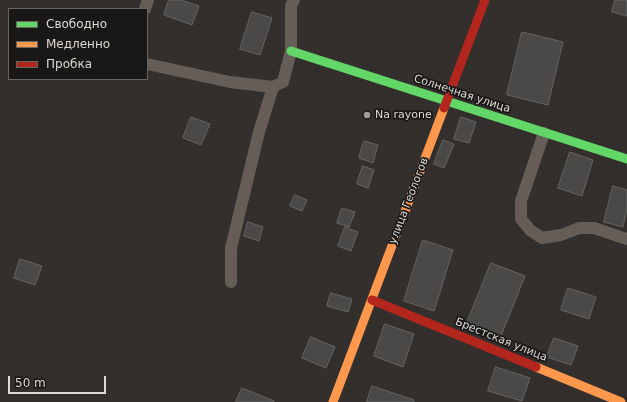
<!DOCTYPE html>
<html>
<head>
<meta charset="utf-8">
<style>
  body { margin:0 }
  #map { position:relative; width:627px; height:402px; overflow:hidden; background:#322f2d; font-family:"DejaVu Sans",sans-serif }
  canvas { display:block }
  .legend { position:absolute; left:8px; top:8px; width:140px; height:72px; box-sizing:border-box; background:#1a1816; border:1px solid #686663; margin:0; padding:5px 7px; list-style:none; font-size:12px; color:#dddad7 }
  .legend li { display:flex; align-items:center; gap:8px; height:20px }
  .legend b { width:20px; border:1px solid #686663 }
  .scale { position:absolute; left:8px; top:376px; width:98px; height:18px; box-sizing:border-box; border:2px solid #dddad7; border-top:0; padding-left:5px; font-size:12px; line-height:14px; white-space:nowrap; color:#dddad7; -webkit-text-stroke:3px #1a1816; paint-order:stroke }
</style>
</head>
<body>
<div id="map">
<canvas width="627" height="402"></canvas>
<ul class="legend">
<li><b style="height:5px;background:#63d668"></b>Свободно</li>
<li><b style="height:5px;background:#ff974d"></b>Медленно</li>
<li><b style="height:5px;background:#b3261e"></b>Пробка</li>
</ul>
<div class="scale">50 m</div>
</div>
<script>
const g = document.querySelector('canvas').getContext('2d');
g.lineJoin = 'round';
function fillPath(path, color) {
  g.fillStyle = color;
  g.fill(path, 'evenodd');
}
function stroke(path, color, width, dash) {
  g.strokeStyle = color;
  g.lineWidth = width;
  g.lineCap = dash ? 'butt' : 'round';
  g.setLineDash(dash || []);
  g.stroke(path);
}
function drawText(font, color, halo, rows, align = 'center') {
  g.font = font + ' "DejaVu Sans",sans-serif';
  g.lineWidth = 3.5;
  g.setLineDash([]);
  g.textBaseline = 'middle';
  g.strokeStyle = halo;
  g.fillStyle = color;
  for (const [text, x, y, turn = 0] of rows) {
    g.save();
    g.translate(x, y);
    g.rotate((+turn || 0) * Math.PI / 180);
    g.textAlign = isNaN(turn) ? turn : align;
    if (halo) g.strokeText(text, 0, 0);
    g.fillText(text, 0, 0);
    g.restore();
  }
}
const building = new Path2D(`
  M169 0H181L199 6 192 25 164 15Z
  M615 0H627V16L612 12Z
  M252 12 272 18 260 55 240 49Z
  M522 32 563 42 548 105 507 95Z
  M191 117 210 124 201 145 183 138Z
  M461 117 476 122 469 143 454 139Z
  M443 140 454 144 444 168 434 164Z
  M364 141 378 145 373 163 359 158Z
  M570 152 593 160 582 196 558 188Z
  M363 166 374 170 368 188 357 184Z
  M613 186 627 190V209L623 227 604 222Z
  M295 195 307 200 302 211 290 206Z
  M342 208 355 212 349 227 337 223Z
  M248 222 263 227 259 241 244 236Z
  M345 227 358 232 351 251 338 246Z
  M423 240 453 250 434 311 404 301Z
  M20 259 42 266 35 285 14 278Z
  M491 263 525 276 501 336 467 323Z
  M568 288 596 297 589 319 561 310Z
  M331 293 352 299 348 312 327 306Z
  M385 324 414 334 403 367 374 356Z
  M311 337 335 347 326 368 302 358Z
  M554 338 578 346 571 365 547 357Z
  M496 367 530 378 522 401 488 391Z
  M372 386 414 400V402H367Z
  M242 388 274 401V402H236Z`);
fillPath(building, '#4b4947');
stroke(building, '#666462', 1);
stroke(new Path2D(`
  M145 9 148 0
  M147 64 230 82 273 87 283 82 291 51V6L294 0
  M544 133 521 201V219L530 230 542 238 561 235 579 228H594L627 239
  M231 282V248L259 132 273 87`), '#665e56', 12);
stroke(new Path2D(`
  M291 51 627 159`), '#63d668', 9);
stroke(new Path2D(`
  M536 367 621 402
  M333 402 444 108`), '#ff974d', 9);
stroke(new Path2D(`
  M444 108 485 0
  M372 300 536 367`), '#b3261e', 9);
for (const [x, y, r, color] of [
  [367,115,4,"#a19e9c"]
]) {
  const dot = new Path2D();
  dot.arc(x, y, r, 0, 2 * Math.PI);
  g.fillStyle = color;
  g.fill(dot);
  stroke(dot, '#1a1816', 1.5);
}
drawText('11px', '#dddad7', '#1a1816', [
  ["Солнечная улица",462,94,18],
  ["улица Геологов",409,201,-69],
  ["Брестская улица",501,340,22]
]);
drawText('11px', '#dddad7', '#1a1816', [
  ["Na rayone",375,115]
], 'left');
</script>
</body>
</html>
